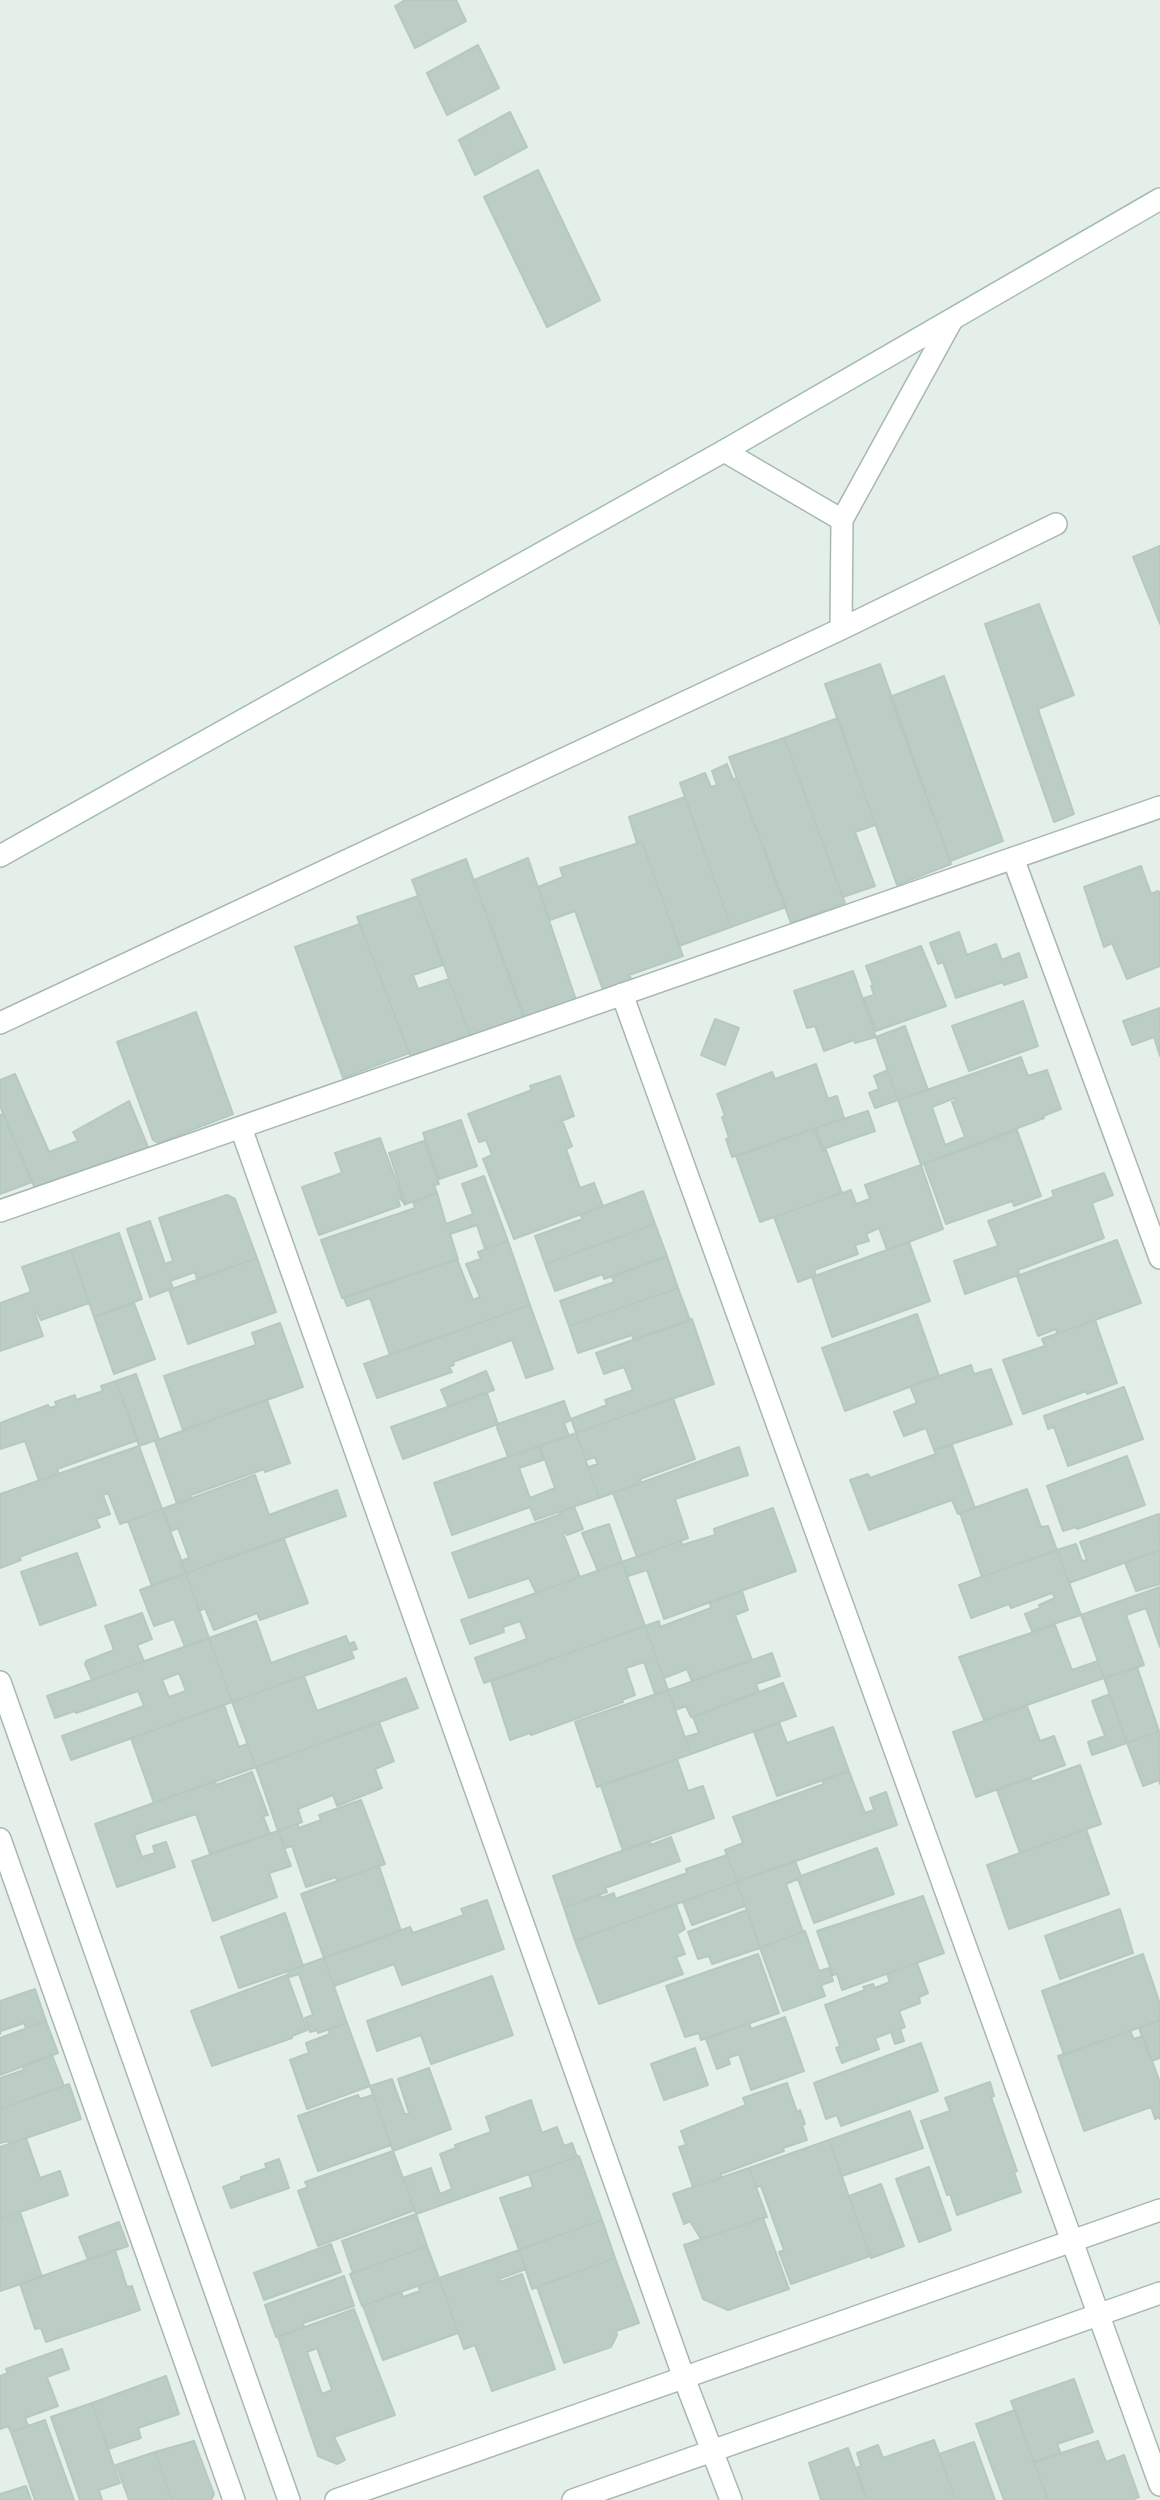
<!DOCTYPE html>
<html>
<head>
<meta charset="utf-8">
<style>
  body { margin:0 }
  canvas { display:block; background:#e5efe9 }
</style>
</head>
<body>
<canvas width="1160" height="2500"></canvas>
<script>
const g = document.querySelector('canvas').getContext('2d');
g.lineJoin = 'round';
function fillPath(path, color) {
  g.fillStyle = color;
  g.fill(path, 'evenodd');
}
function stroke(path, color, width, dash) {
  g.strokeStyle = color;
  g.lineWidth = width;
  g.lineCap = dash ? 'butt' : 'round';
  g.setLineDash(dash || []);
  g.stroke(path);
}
const building = new Path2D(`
  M405 0H456L466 21 415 48 395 6Z
  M478 45 499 88 447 115 427 73Z
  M510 112 527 147 475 175 459 140Z
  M538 170 600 300 547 327 484 197Z
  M1160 546V624L1133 557Z
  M1039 604 1074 695 1038 709 1074 814 1054 822 985 624Z
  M880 664 951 864 897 885 825 684Z
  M944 676 1003 841 950 861 890 697Z
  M838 718 875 825 855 832 875 886 843 897 784 738Z
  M784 738 845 903 791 923 729 757Z
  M727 764 733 779 737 778 786 907 731 927 680 783 705 773 711 787 717 785 712 771Z
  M685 797 731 927 679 946 642 842 637 843 629 817Z
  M642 842 683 956 629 975 632 980 603 990 575 911 550 920 538 887 563 877 560 868Z
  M528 858 576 1000 526 1021 474 880Z
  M466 859 524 1018 471 1038 412 880Z
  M1141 866 1151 894 1158 891 1160 893V966L1127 979 1112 943 1104 947 1084 887Z
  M418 896 443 965 413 975 418 989 449 979 471 1038 412 1060 357 917Z
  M360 924 409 1053 343 1078 295 947Z
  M959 932 967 955 996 944 1002 960 1019 953 1027 977 1004 985 1003 982 956 998 943 962 938 964 930 943Z
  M921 946 946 1006 876 1031 864 998 874 995 871 986 873 985 866 966Z
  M853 971 876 1037 855 1043 854 1040 824 1051 815 1026 807 1028 794 991Z
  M1023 1001 1038 1046 969 1071 952 1026Z
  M1160 1008V1056L1154 1037 1132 1045 1123 1021Z
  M196 1012 233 1114 158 1143 153 1140 117 1042Z
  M715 1019 739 1028 725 1065 701 1055Z
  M905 1026 928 1090 898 1100 876 1037Z
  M1021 1057 1028 1076 1047 1070 1061 1109 1043 1116 1044 1118 921 1165 898 1100ZM955 1098 957 1101 952 1102 965 1137 945 1145 932 1107Z
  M816 1064 828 1099 837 1096 844 1118 732 1157 726 1139 729 1138 722 1117 725 1116 717 1094 772 1072 775 1079Z
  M888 1070 898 1100 875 1108 869 1093 879 1089 874 1076Z
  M15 1074 49 1152 78 1141 73 1132 129 1101 150 1152 58 1182 57 1179 36 1191 0 1106V1080Z
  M560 1076 574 1116 559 1122 563 1123 572 1146 566 1149 580 1188 594 1183 603 1206 514 1239 483 1159 492 1155 486 1140 479 1142 468 1114 532 1090 530 1086Z
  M868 1111 875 1131 823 1149 816 1128Z
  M3 1114 32 1182 0 1194V1115Z
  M461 1120 477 1166 439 1179 423 1133Z
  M814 1129 823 1151 826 1150 842 1193 760 1222 736 1156Z
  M1017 1130 1041 1196 1014 1206 1012 1201 946 1224 924 1164Z
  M380 1138 405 1205 400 1198 398 1199 400 1206 319 1235 302 1187 342 1173 335 1153Z
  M424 1141 439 1184 434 1185 437 1193 406 1204 389 1153Z
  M921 1165 943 1229 887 1250 879 1228 866 1234 869 1241 855 1245 858 1254 814 1270 816 1275 798 1282 774 1217 851 1190 856 1204 870 1199 865 1185Z
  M1104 1173 1113 1195 1092 1203 1104 1238 1018 1270 1019 1275 1012 1277 965 1294 954 1261 998 1246 988 1221 1054 1197 1052 1191Z
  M484 1176 508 1241 485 1249 477 1225 450 1234 458 1259 342 1298 321 1240 415 1208 413 1202 437 1193 446 1224 473 1214 462 1184Z
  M643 1191 655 1224 545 1264 535 1236 583 1219 580 1215Z
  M227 1195 235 1199 257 1258 197 1279 195 1272 170 1281 173 1288 150 1297 127 1229 150 1221 165 1264 173 1261 159 1218Z
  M655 1224 667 1256 604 1279 603 1274 555 1291 545 1264Z
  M119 1233 142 1299 94 1317 71 1250Z
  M1117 1240 1141 1303 1057 1334 1056 1329 1038 1336 1017 1276Z
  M508 1241 530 1305 390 1355 370 1298 347 1306 344 1298 457 1259 473 1300 480 1297 466 1264 481 1259 478 1252Z
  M909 1242 930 1301 832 1337 812 1277Z
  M71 1250 89 1303 41 1320 37 1312 35 1313 43 1336 0 1351V1303L31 1292 22 1267Z
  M667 1256 678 1288 569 1326 560 1301 614 1282 612 1277Z
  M257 1258 276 1312 188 1344 169 1290Z
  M678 1288 690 1320 634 1340 632 1335 578 1353 569 1326Z
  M134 1303 155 1359 114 1374 94 1317Z
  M530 1305 553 1369 526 1378 512 1340 453 1362 454 1365 449 1367 452 1372 377 1398 364 1364Z
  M917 1314 939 1376 845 1411 822 1348Z
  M692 1319 714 1384 576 1433 571 1419 607 1405 605 1400 633 1390 624 1367 604 1374 596 1353Z
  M1095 1320 1117 1383 1087 1394 1086 1391 1023 1414 1003 1360 1045 1346 1042 1339Z
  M280 1323 303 1387 183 1430 164 1376 256 1345 252 1333Z
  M971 1365 974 1374 991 1369 1012 1424 934 1450 926 1428 904 1436 894 1412 917 1403 910 1386Z
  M486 1371 494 1390 448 1406 441 1390Z
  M136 1374 159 1439 139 1446 116 1381Z
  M116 1381 138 1440 57 1469 59 1474 39 1481 25 1441 0 1449V1423L48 1405 49 1408 57 1406 55 1402 75 1395 76 1400 103 1391 101 1386Z
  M1124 1387 1143 1439 1068 1466 1054 1427 1048 1429 1044 1416Z
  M487 1393 498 1424 403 1459 391 1427Z
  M673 1398 695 1459 640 1479 641 1483 599 1498 588 1467 598 1464 595 1457 586 1460 576 1433Z
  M267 1400 290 1463 265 1472 264 1469 191 1495V1499L177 1504 155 1441Z
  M564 1401 571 1420 564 1423 569 1436 508 1457 497 1428 498 1424Z
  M576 1433 599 1498 535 1520 530 1507 452 1535 434 1483 539 1446 543 1460 519 1468 530 1498 555 1488 540 1446Z
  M952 1445 975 1508 958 1514 952 1500 869 1530 850 1480 868 1474 870 1478 936 1454 934 1450Z
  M139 1446 162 1509 120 1524 108 1493 103 1495 110 1514 96 1519 100 1527 19 1557 21 1560 0 1568V1494Z
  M739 1447 748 1475 675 1499 688 1538 637 1557 613 1493Z
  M1127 1456 1145 1505 1077 1529 1076 1527 1063 1531 1047 1486Z
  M255 1475 269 1515 337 1490 346 1516 186 1573 181 1561 189 1558 178 1528 171 1531 162 1509Z
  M1027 1489 1041 1527 1048 1526 1057 1550 982 1577 960 1513Z
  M574 1507 583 1529 567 1535 565 1532 563 1533 580 1577 536 1593 529 1578 469 1598 452 1553 561 1514 559 1512Z
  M773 1508 796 1571 664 1619 647 1570 628 1576 622 1562 681 1541 682 1545 715 1535 714 1529Z
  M162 1509 186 1573 152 1586 128 1521Z
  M1159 1514 1160 1550 1069 1583 1057 1550 1076 1544 1082 1561 1087 1560 1080 1542Z
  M609 1524 622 1562 598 1571 582 1533Z
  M284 1539 308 1603 260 1620 257 1613 214 1630 205 1608 199 1611 186 1573Z
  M1057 1550 1081 1615 1032 1631 1025 1614 1040 1608 1039 1605 1055 1598 1052 1593 1011 1608 1009 1604 971 1618 959 1585Z
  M1160 1550V1584L1136 1591 1125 1563Z
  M77 1553 96 1605 40 1625 21 1572Z
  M622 1562 645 1626 484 1683 475 1658 527 1639 520 1621 503 1627 504 1632 470 1644 461 1620Z
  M186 1573 209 1638 185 1647 174 1619 154 1626 140 1590Z
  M1160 1587V1647L1146 1608 1126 1615 1144 1665 1104 1678 1081 1615Z
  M742 1591 748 1610 735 1615 752 1660 692 1681 687 1669 664 1678 645 1626 659 1621 660 1627 711 1608 710 1603Z
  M142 1613 152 1639 137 1645 144 1661 92 1680 85 1664 86 1661 114 1650 105 1626Z
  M256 1621 271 1663 346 1636 349 1644 354 1642 357 1649 351 1651 354 1658 232 1702 209 1638Z
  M1055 1625 1072 1670 1098 1661 1104 1678 984 1720 959 1657Z
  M645 1626 668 1690 655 1694 644 1662 626 1668 635 1695 622 1700 623 1702 531 1735 530 1733 510 1740 491 1681Z
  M209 1638 232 1702 71 1760 62 1736 144 1706 138 1691 76 1713 75 1711 55 1718 47 1696ZM179 1673 186 1691 169 1697 162 1680Z
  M772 1653 780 1676 756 1684 759 1692 691 1717 686 1706 675 1710 668 1690Z
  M1137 1667 1159 1731 1127 1743 1104 1678Z
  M304 1676 317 1711 406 1678 418 1708 256 1767 232 1702Z
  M783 1683 796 1716 691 1754 685 1737 699 1733 693 1717Z
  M668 1690 691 1754 597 1787 575 1722Z
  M1110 1694 1127 1743 1092 1755 1088 1742 1105 1736 1092 1701Z
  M224 1705 239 1747 247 1744 256 1767 154 1803 131 1738Z
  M1027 1706 1040 1741 1054 1736 1065 1765 976 1797 953 1732Z
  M379 1722 394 1761 375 1769 382 1788 337 1806 333 1795 298 1809 302 1822 278 1831 256 1767Z
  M779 1722 787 1743 833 1727 849 1771 777 1796 754 1732Z
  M1159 1731 1160 1784 1159 1780 1143 1786 1127 1743Z
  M677 1759 688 1791 703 1786 714 1818 623 1851 601 1786Z
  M1080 1765 1101 1824 1020 1853 997 1790 1031 1778 1032 1782Z
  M849 1771 865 1813 874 1810 870 1798 886 1792 897 1825 737 1882 725 1850 743 1843 733 1817 824 1784 822 1780Z
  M252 1772 268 1815 263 1816 270 1834 210 1854 196 1814 148 1830 134 1835 142 1857 155 1853 153 1846 166 1842 175 1867 117 1887 95 1824 215 1781 216 1785Z
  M361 1800 385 1864 337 1881 336 1877 306 1887 292 1846 285 1848 278 1831 297 1824 299 1828 321 1820 319 1815Z
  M1086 1829 1109 1894 1009 1929 987 1865Z
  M278 1831 291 1866 269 1873 277 1897 213 1921 192 1861Z
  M671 1837 680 1861 605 1888 607 1892 564 1908 553 1876 649 1841 651 1845Z
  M877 1848 894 1894 814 1923 798 1879 786 1884 803 1932 760 1948 737 1882 795 1861 801 1876Z
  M727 1855 737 1882 575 1941 564 1908 600 1895 601 1898 614 1893 615 1899 687 1873 686 1869Z
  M379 1866 401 1931 324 1958 301 1894Z
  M737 1882 745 1906 692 1925 683 1902Z
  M923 1896 944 1953 842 1990 837 1974 833 1975 817 1931Z
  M487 1900 504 1949 402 1985 394 1964 334 1986 324 1958 410 1927 413 1933 464 1915 461 1909Z
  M676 1904 685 1929 677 1934 685 1954 676 1957 683 1974 599 2004 575 1941Z
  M1120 1909 1133 1953 1060 1979 1045 1936Z
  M747 1910 760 1948 712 1964 709 1956 698 1959 688 1932Z
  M285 1913 303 1966 239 1988 221 1937Z
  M805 1931 819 1971 829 1968 833 1981 821 1985 825 1996 783 2011 760 1948Z
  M758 1954 779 2013 701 2040 699 2033 685 2037 666 1986Z
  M1143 1954 1160 2004V2020L1064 2055 1042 1991Z
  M324 1958 347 2023 318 2033 317 2030 310 2032 305 2018 313 2015 299 1974 289 1977 287 1971Z
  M917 1963 928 1993 919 1997 920 2003 899 2011 905 2027 900 2029 904 2041 895 2044 891 2032 875 2038 879 2049 842 2063 836 2048 840 2046 825 2005 865 1990 863 1987 873 1984 875 1988 890 1982 887 1974Z
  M287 1975 307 2030 292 2036V2038L212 2066 191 2011Z
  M492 1976 513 2035 431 2064 421 2035 377 2051 367 2021Z
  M35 1989 46 2021 26 2028 24 2023 1 2031 0 2034V2001Z
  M785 2017 804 2071 751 2090 739 2054 728 2058 730 2064 717 2069 706 2039 749 2023 751 2029Z
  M1160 2020V2058L1151 2061 1139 2028Z
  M46 2021 58 2053 0 2075V2038Z
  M347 2023 370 2086 307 2109 290 2060 309 2053 306 2043 330 2034 328 2029Z
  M1130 2031 1134 2039 1143 2036 1160 2083V2119L1159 2117 1155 2119 1151 2107 1084 2131 1058 2056Z
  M921 2043 938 2091 841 2126 837 2115 826 2119 814 2083Z
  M695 2048 708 2085 664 2100 651 2064Z
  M52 2055 64 2086 0 2109V2078L24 2070 23 2066Z
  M429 2068 451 2129 393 2151 370 2086 392 2079 405 2115 409 2113 398 2079Z
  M990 2082 994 2096 991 2097 1017 2171 1014 2172 1021 2192 957 2215 950 2194 947 2195 921 2121 950 2111 945 2098Z
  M787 2083 797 2112 800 2110 805 2124 802 2125 807 2140 783 2148 784 2151 721 2174V2178L693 2187 679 2147 686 2145 681 2131 746 2105 743 2098Z
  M69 2084 81 2119 9 2144 8 2141 0 2143V2109Z
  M358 2095 360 2099 373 2095 391 2145 318 2171 298 2116Z
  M531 2100 542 2133 557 2127 564 2146 572 2143 577 2157 416 2214 403 2178 431 2168 440 2194 452 2189 440 2154 456 2148 455 2145 491 2132 486 2117Z
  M910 2111 923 2148 842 2176 829 2140Z
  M26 2138 40 2178 60 2171 68 2195 0 2219V2147Z
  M829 2140 870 2256 791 2284 779 2252 784 2250 761 2186 756 2187 749 2168Z
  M393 2151 415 2210 318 2246 298 2191 308 2187 305 2182Z
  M579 2156 602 2220 519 2250 500 2198 533 2187 529 2174Z
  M279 2159 289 2188 231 2208 223 2187 241 2180V2177L267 2168 265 2164Z
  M929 2167 951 2230 919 2242 896 2179Z
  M749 2168 767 2217 701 2239 690 2221 684 2224 673 2194Z
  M881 2184 904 2246 871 2258 849 2196Z
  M20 2212 42 2277 0 2291V2219Z
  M416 2214 427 2246 353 2273 342 2241Z
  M763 2218 789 2289 728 2310 703 2299 684 2245Z
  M602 2220 615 2258 532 2289 519 2250Z
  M119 2222 128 2246 88 2260 79 2237Z
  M331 2244 341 2272 264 2300 254 2273Z
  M427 2246 439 2278 362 2306 350 2274Z
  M115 2250 127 2287 132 2286 140 2310 46 2342 41 2328 35 2329 20 2284Z
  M519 2250 526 2269 499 2279 500 2282 522 2274 555 2369 492 2391 475 2345 464 2349 439 2278Z
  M615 2258 639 2323 616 2331 617 2335 611 2347 564 2363 537 2287Z
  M344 2276 354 2306 303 2323 304 2327 276 2337 265 2305Z
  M439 2278 458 2333 383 2360 363 2306 401 2292 403 2297 420 2291 418 2286Z
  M354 2309 395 2415 334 2437 345 2460 337 2464 318 2456 278 2337ZM317 2348 332 2390 322 2394 307 2352Z
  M62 2349 69 2369 47 2377 58 2406 25 2418 28 2426 11 2432 8 2426 0 2429V2376L8 2373 6 2369Z
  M166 2376 179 2414 138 2428 141 2438 108 2449 92 2403Z
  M1074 2379 1093 2432 1057 2444 1061 2454 1034 2462 1011 2401Z
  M92 2403 120 2483 99 2490 102 2500H80L51 2417Z
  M1015 2410 1034 2462 1048 2500H1004L976 2424Z
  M45 2420 46 2423 74 2500H35L11 2432Z
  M934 2440 956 2500H867L856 2468 861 2466 857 2453 878 2445 883 2458Z
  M194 2441 214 2494 211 2500H172L155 2452Z
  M1098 2441 1106 2462 1124 2455 1139 2497 1132 2500H1048L1034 2462Z
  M974 2442 995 2500H956L939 2454Z
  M848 2448 867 2500H821L809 2463Z
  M155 2452 172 2500H129L116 2465Z
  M26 2486 31 2500H0V2494Z`);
fillPath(building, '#bccdc5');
stroke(building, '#b6c9c0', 2);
const minor = new Path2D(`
  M724 451 842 520
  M841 629 842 520 952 320
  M1013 858 1160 1258
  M622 994 1160 2485
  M0 1023 841 629 1056 524
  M241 1128 684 2378 731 2500
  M0 1211 1160 807
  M0 1682 289 2500
  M0 1839 234 2500
  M336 2500 1160 2210
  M573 2500 1160 2293`);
const secondary = new Path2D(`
  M0 856 724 451 1160 199`);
stroke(minor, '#a7b8b0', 24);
stroke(secondary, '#a2bcb0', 24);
stroke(minor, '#fff', 21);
stroke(secondary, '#fff', 21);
</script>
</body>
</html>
